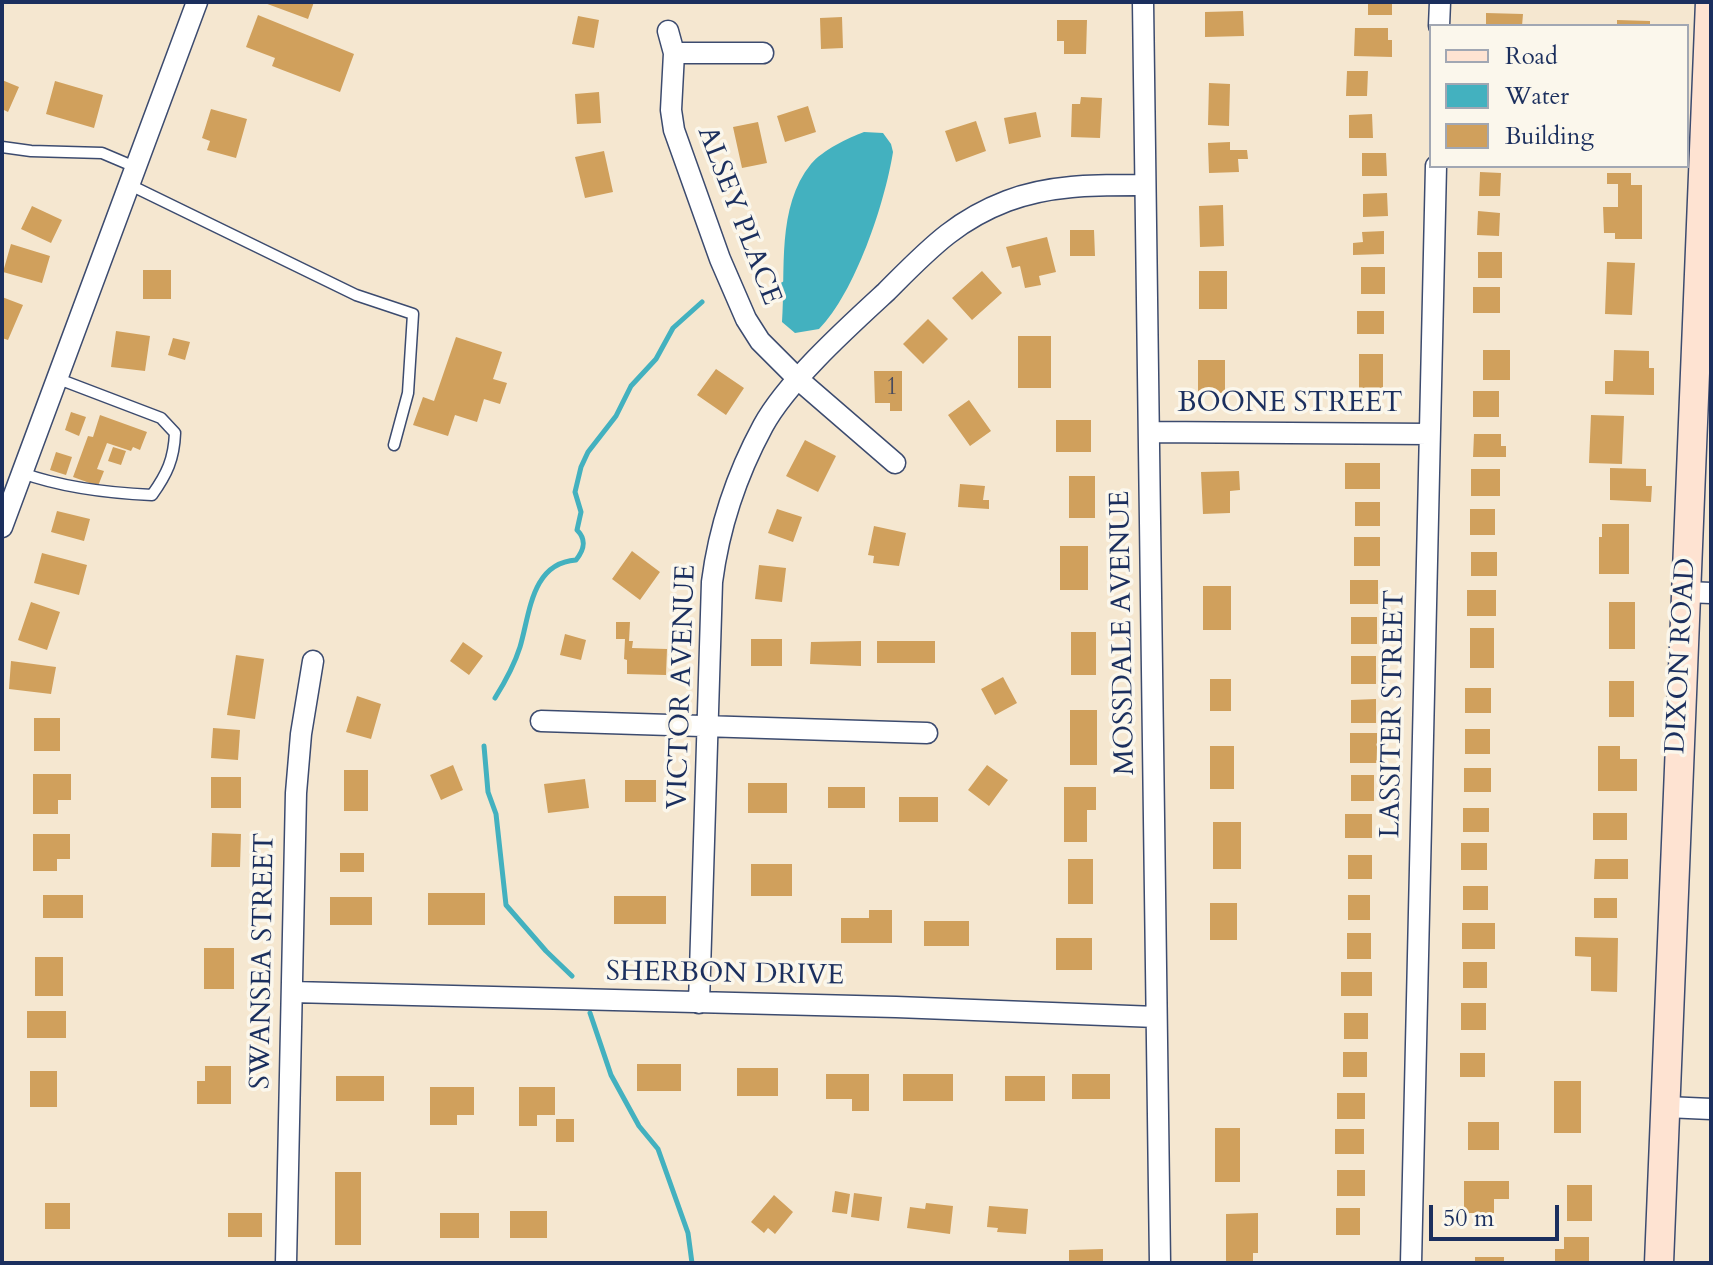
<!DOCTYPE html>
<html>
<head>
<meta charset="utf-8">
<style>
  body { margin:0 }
  #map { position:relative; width:1713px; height:1265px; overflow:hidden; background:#f5e7d0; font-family:Cardo,serif }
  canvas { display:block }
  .frame { position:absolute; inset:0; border:4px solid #1b2f5e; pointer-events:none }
  .legend { position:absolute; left:1429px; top:24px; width:260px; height:144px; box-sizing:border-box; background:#fbf7ec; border:2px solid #a1a7b3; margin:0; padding:10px 14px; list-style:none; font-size:24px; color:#1b2f5e }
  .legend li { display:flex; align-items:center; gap:16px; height:40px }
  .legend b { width:40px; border:2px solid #a1a7b3 }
  .scale { position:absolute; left:1429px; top:1205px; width:130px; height:36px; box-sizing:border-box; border:4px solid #1b2f5e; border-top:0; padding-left:10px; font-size:24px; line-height:28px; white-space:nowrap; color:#1b2f5e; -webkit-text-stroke:6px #fbf7ec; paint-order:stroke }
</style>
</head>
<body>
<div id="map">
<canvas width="1713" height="1265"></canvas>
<div class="frame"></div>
<ul class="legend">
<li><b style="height:10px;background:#fee3d2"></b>Road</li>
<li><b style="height:22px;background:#43b1bf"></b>Water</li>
<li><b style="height:22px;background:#d0a05c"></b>Building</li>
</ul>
<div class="scale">50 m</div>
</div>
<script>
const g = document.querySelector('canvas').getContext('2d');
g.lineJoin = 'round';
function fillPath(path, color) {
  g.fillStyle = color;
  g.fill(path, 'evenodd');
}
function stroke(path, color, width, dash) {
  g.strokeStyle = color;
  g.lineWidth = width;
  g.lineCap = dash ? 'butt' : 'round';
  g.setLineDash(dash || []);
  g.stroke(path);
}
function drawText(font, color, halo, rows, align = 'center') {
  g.font = font + ' Cardo,serif';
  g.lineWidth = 7;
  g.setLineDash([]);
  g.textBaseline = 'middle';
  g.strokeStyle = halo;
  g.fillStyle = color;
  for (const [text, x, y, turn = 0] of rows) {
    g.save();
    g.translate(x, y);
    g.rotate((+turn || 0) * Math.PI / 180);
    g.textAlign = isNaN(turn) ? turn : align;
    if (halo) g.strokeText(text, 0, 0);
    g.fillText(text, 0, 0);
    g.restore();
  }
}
fillPath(new Path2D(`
  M864 132 883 133 891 144 893 152C885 203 855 293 819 329L795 333 782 322C786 271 776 207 811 164 823 150 848 138 864 132Z`), '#43b1bf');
stroke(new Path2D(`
  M764 295 786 283
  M495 698C505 682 514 666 520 647 530 614 531 563 576 560 584 550 587 540 577 530L581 512 575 492 581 467 588 452 616 416 631 386 656 359 673 328 702 302
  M484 746 488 792 496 814 506 905 546 951 572 976
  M590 1013 611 1075 639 1126 658 1149 688 1233 692 1263`), '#43b1bf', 5);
fillPath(new Path2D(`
  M262 2H314L308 19Z
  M1368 2H1392V15H1368Z
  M1243 11 1244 36 1205 37V12Z
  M1486 13 1523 14 1522 26H1486Z
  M258 15 354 54 340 92 272 66 275 58 246 47Z
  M578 16 599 20 594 48 572 44Z
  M842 17 843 48 821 49 820 18Z
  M1057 20H1087L1086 54H1064V41H1057Z
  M1617 20 1650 21V26H1617Z
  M1355 28H1388V40H1392V57L1354 56Z
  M1347 71H1368L1367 96H1346Z
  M2 80 19 87 8 112 2 109Z
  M55 81 103 95 94 128 46 114Z
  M1209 83 1230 84 1229 126 1208 125Z
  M599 92 601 123 577 124 575 94Z
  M1081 97 1102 98 1100 138 1071 137 1072 104H1080Z
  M808 106 816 132 785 142 777 116Z
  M211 109 247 119 236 158 207 150 210 141 202 138Z
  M1036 112 1041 137 1009 144 1004 118Z
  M1372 114 1373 138H1349V115Z
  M976 121 986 151 956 162 945 131Z
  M758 122 767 163 742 168 733 127Z
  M1230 142V150H1247L1248 159H1238L1239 172 1209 173 1208 143Z
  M604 151 613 192 585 198 575 157Z
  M1362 153H1386L1387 176H1362Z
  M1480 172 1501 173 1500 196H1479Z
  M1607 173H1631V185H1642V239H1615V233H1604L1603 207H1618V184H1607Z
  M1387 193 1388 216 1363 217V194Z
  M1223 205 1224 246 1200 247 1199 206Z
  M32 206 62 220 51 243 21 229Z
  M1478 211 1500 213 1499 236 1477 235Z
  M1070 230H1094L1095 256H1070Z
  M1384 231V254L1353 255V243L1363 242 1362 232Z
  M1047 237 1056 272 1039 276 1041 285 1025 288 1020 266 1012 268 1006 247Z
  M11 244 50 256 42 283 3 272Z
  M1478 252H1502V278H1478Z
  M1607 262 1635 263 1632 315 1605 314Z
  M1361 267H1385V294H1361Z
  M143 270H171V299H143Z
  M982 271 1002 293 972 320 952 298Z
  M1199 271H1227V309H1199Z
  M1473 287H1500V313H1473Z
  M2 297 23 305 8 340 2 338Z
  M1357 311H1384V334H1357Z
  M928 319 948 339 923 364 903 344Z
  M116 331 150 336 145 371 111 367Z
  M1018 336H1051V388H1018Z
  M456 337 502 352 493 379 507 383 500 404 484 399 477 422 455 415 448 436 413 425 423 397 434 401Z
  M173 338 190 342 185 360 168 355Z
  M1483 350H1510V380H1483Z
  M1614 350 1649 351V368H1654V395L1605 394V381H1613Z
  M1359 354H1383V392H1359Z
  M1198 360H1225V393H1198Z
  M716 369 744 388 726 415 697 395Z
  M874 371H902V411H890V403H875Z
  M1473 391H1499V417H1473Z
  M969 400 991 431 970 446 948 415Z
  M71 412 86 417 79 436 65 430Z
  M100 415 147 432 140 450 133 447 131 451 107 443 97 469 104 471 98 486 73 477 88 436 93 437Z
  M1591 415 1624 416 1622 464 1589 463Z
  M1056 420H1091V452H1056Z
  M1474 434H1501V446H1506V457H1473Z
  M805 440 836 456 818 492 786 476Z
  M113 447 126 451 121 465 108 461Z
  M56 452 72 457 66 475 50 470Z
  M1345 463H1380V489H1345Z
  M1610 468 1646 469V486H1652L1651 502 1610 500Z
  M1471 469H1500V496H1471Z
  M1239 471 1240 490 1230 491V513L1203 514 1201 472Z
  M1069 476H1095V518H1069Z
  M960 484 985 486 983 500H989V509L958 507Z
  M1355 502H1380V526H1355Z
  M777 509 802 517 793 542 768 533Z
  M1470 509H1495V535H1470Z
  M57 511 90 519 84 541 51 532Z
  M1602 524H1629V574H1599V537H1602Z
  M874 526 906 533 899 566 873 563 874 556 868 555Z
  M1354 537H1380V566H1354Z
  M1060 546H1088V590H1060Z
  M632 551 660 572 640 600 612 579Z
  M1471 552H1497V576H1471Z
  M42 553 87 565 79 595 34 583Z
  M759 565 786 568 782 602 755 599Z
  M1350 580H1378V604H1350Z
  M1203 586H1231V630H1203Z
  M1467 590H1496V616H1467Z
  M31 602 60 612 47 650 18 640Z
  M1609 602H1635V649H1609Z
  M1351 617H1377V644H1351Z
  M616 622H630L629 641H633L632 648 667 649 666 675 627 674V660L624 659 625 639H616Z
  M1470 628H1494V668H1470Z
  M1071 632H1096V675H1071Z
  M565 634 586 640 581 660 560 655Z
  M751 639H782V666H751Z
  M861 641V666L810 664 811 642Z
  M877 641H935V663H877Z
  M463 642 483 656 469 675 450 661Z
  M236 655 264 659 255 719 227 715Z
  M1351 656H1376V684H1351Z
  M11 661 56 667 51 694 9 689Z
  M1003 677 1017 703 995 715 981 689Z
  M1210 679H1231V711H1210Z
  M1609 681H1634V717H1609Z
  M1465 688H1491V713H1465Z
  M357 696 381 704 371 739 346 732Z
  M1376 699V723H1351V700Z
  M1070 710H1097V765H1070Z
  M34 718H60V751H34Z
  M213 728 240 730 238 760 211 758Z
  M1465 729H1490V754H1465Z
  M1350 733H1377V763H1350Z
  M1210 746H1234V789H1210Z
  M1598 746H1620V759H1637V791H1598Z
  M453 765 463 790 441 800 430 775Z
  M987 765 1008 780 989 806 968 790Z
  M1464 768H1491V792H1464Z
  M344 770H368V811H344Z
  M33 774H71V800H58V814H33Z
  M1351 775H1374V801H1351Z
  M211 777H241V808H211Z
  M585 779 589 808 548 813 544 784Z
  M625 780H656V802H625Z
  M748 783H787V813H748Z
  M828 787H865V808H828Z
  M1064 787H1096V810H1087V842H1064Z
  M899 797H938V822H899Z
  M1463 808H1489V832H1463Z
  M1593 813H1627V840H1593Z
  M1345 814H1372V838H1345Z
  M1213 822H1241V869H1213Z
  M212 833 241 834 240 867H211Z
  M33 834H70V859H57V871H33Z
  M1461 843H1487V870H1461Z
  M340 853H364V872H340Z
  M1348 855H1372V879H1348Z
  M1068 859H1093V904H1068Z
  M1595 859H1628V879H1594Z
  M751 864H792V896H751Z
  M1463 886H1488V910H1463Z
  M428 893H485V925H428Z
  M43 895H83V918H43Z
  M1348 895H1370V920H1348Z
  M614 896H666V924H614Z
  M330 897H372V925H330Z
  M1594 898H1617V918H1594Z
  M1210 903H1237V940H1210Z
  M869 910H892V943H841V918H869Z
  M924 921H969V946H924Z
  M1462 923H1495V949H1462Z
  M1347 933H1371V959H1347Z
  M1575 937 1618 938 1617 992 1591 991V957L1575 956Z
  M1056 938H1092V970H1056Z
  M204 948H234V989H204Z
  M35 957H63V996H35Z
  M1463 962H1487V988H1463Z
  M1341 972H1372V996H1341Z
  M1461 1003H1486V1030H1461Z
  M27 1011H66V1038H27Z
  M1344 1013H1368V1039H1344Z
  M1343 1052H1367V1077H1343Z
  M1460 1053H1485V1077H1460Z
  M637 1064H681V1091H637Z
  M205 1066H231V1104H197V1081H205Z
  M737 1068H778V1096H737Z
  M30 1071H57V1107H30Z
  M826 1074H869V1111H852V1099H826Z
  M903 1074H953V1101H903Z
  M1072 1074H1110V1099H1072Z
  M336 1076H384V1101H336Z
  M1005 1076H1045V1101H1005Z
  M1554 1081H1581V1133H1554Z
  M430 1087H474V1115H457V1125H430Z
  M519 1087H555V1115H537V1126H519Z
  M1337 1093H1365V1119H1337Z
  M556 1119H574V1142H556Z
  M1468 1122H1499V1150H1468Z
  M1215 1128H1240V1182H1215Z
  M1335 1129H1364V1154H1335Z
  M1337 1170H1365V1196H1337Z
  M335 1172H361V1245H335Z
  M1464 1181H1509V1199H1494V1213H1464Z
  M1567 1185H1592V1221H1567Z
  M835 1191 850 1194 847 1214 832 1212Z
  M854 1193 882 1197 879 1221 851 1217Z
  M774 1195 793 1212 775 1234 768 1228 764 1233 751 1222Z
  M45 1203H70V1229H45Z
  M926 1203 953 1206 950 1234 907 1228 910 1207 925 1209Z
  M989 1206 1028 1209 1026 1234 997 1232 998 1228 987 1227Z
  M1336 1208H1360V1235H1336Z
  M510 1211H547V1238H510Z
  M228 1213H262V1237H228Z
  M440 1213H479V1238H440Z
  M1258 1213V1253H1253V1263H1226V1214Z
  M1564 1237H1589V1263H1555V1249H1564Z
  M1103 1249V1263H1069V1250Z
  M1475 1257H1504V1263H1475Z`), '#d0a05c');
const lane = new Path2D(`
  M2 147 31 151 102 153 135 167
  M128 184 356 295 413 314 408 393 394 445
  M22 473C64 488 107 493 152 495 167 474 174 459 175 433L161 418 56 378`);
const street = new Path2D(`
  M1143 2 1160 1263
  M1439 26 1440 2
  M668 31 674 53
  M763 53H674L671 110 674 130 720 259 746 319 760 341 799 380 895 463
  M1150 432 1429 434
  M2 527 197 2
  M1686 592 1711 593
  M541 721 927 733
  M292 992 896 1007 1156 1017
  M699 1003 712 582C719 528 737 474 763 426 787 382 848 327 886 292 906 272 926 251 948 234 966 220 986 209 1007 201 1051 184 1099 185 1145 185
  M1666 1107 1711 1109
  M286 1263 296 793 301 734 313 661
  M1411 1263 1436 166`);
const secondary = new Path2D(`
  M1659 1263 1710 2`);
stroke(lane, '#3c4b6f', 13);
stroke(street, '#3c4b6f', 23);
stroke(secondary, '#3c4b6f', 31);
stroke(lane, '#fff', 10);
stroke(street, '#fff', 20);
stroke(secondary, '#fee3d2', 28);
drawText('24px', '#484b5e', null, [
  ["1",892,388]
]);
drawText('28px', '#1b2f5e', '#fbf7ec', [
  ["ALSEY PLACE",738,216,69],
  ["BOONE STREET",1290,405],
  ["MOSSDALE AVENUE",1124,633,-91],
  ["DIXON ROAD",1682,656,-87],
  ["VICTOR AVENUE",683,687,-88],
  ["LASSITER STREET",1394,714,-89],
  ["SWANSEA STREET",264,961,-89],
  ["SHERBON DRIVE",725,975,1]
]);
</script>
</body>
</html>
